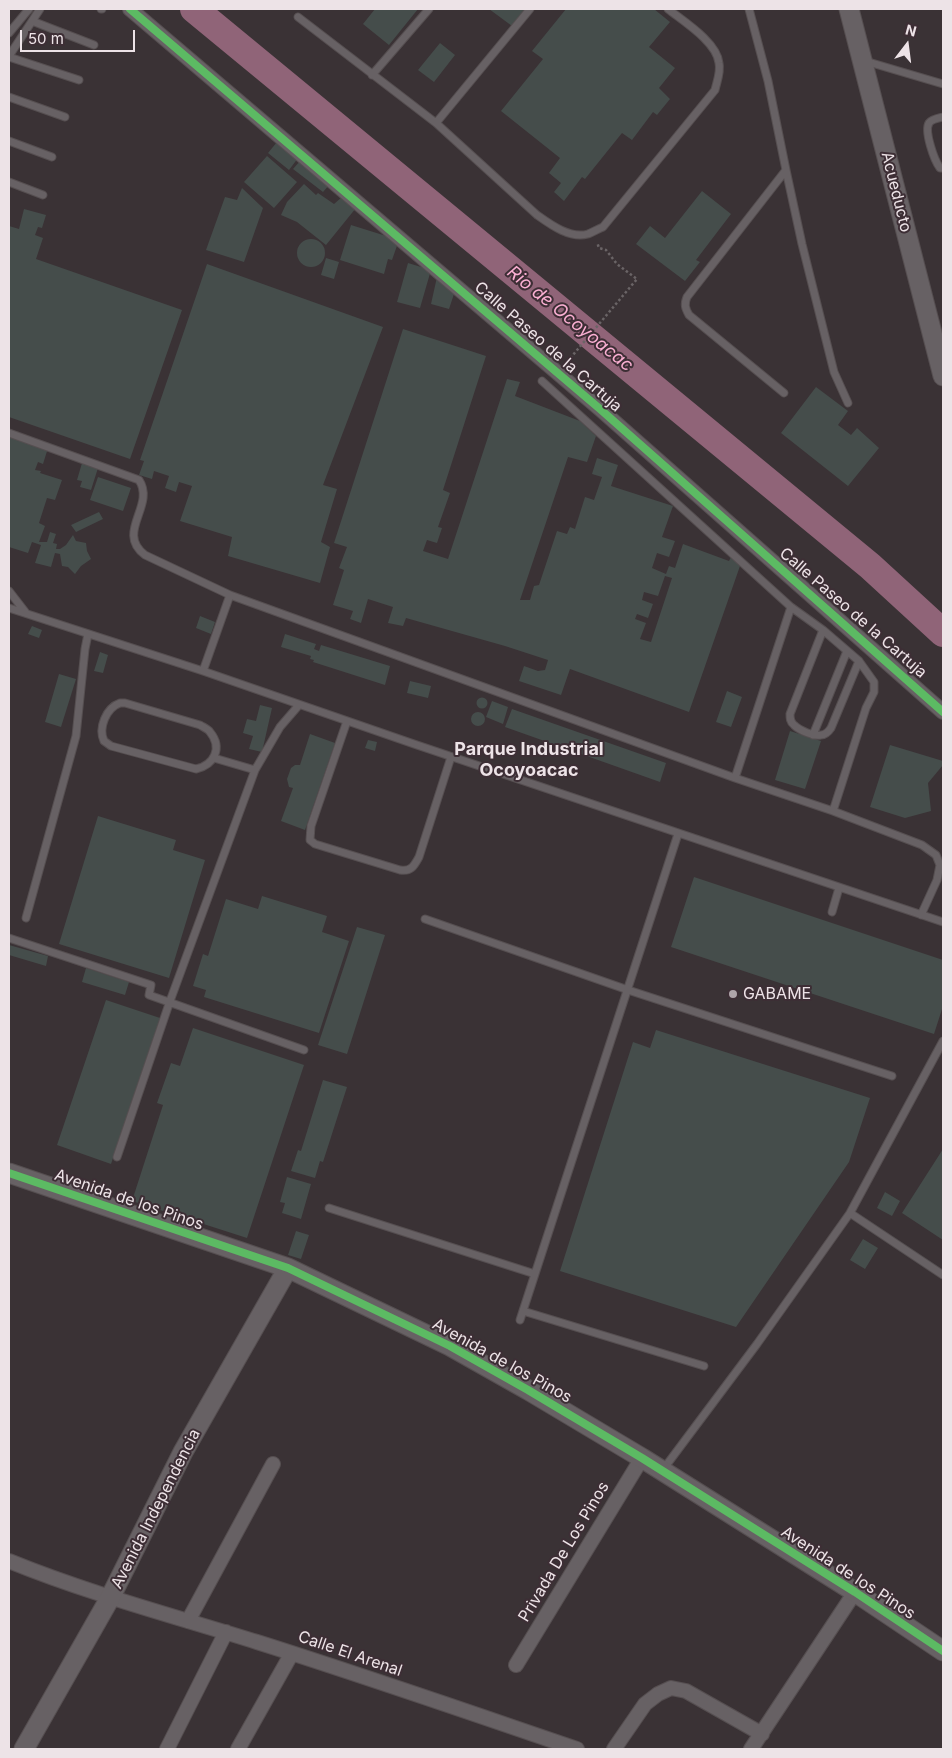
<!DOCTYPE html>
<html>
<head>
<meta charset="utf-8">
<style>
  body { margin:0 }
  #map { position:relative; width:952px; height:1758px; overflow:hidden; background:#3a3235; font-family:Inter,sans-serif }
  canvas { display:block }
  .frame { position:absolute; inset:0; border:10px solid #ede3e7; pointer-events:none }
  .north { position:absolute; left:882px; top:20px; width:50px; height:50px; -webkit-text-stroke:4px #3d2e35; paint-order:stroke; rotate:15deg; font-size:14px; font-weight:700; line-height:20px; text-align:center; color:#ede3e7 }
  .north::after { content:''; display:block; margin:auto; width:18px; height:22px; background:#ede3e7; clip-path:polygon(50% 0,100% 100%,50% 72%,0 100%) }
  .scale { position:absolute; left:20px; top:30px; width:115px; height:22px; box-sizing:border-box; border:2px solid #ede3e7; border-top:0; padding-left:6px; font-size:15px; line-height:18px; white-space:nowrap; color:#ede3e7; -webkit-text-stroke:4px #3d2e35; paint-order:stroke }
</style>
</head>
<body>
<div id="map">
<canvas width="952" height="1758"></canvas>
<div class="frame"></div>
<div class="north">N</div>
<div class="scale">50 m</div>
</div>
<script>
const g = document.querySelector('canvas').getContext('2d');
g.lineJoin = 'round';
function stroke(path, color, width, dash) {
  g.strokeStyle = color;
  g.lineWidth = width;
  g.lineCap = dash ? 'butt' : 'round';
  g.setLineDash(dash || []);
  g.stroke(path);
}
function fillPath(path, color) {
  g.fillStyle = color;
  g.fill(path, 'evenodd');
}
function drawText(font, color, halo, rows, align = 'center') {
  g.font = font + ' Inter,sans-serif';
  g.lineWidth = 4;
  g.setLineDash([]);
  g.textBaseline = 'middle';
  g.strokeStyle = halo;
  g.fillStyle = color;
  for (const [text, x, y, turn = 0] of rows) {
    g.save();
    g.translate(x, y);
    g.rotate((+turn || 0) * Math.PI / 180);
    g.textAlign = isNaN(turn) ? turn : align;
    if (halo) g.strokeText(text, 0, 0);
    g.fillText(text, 0, 0);
    g.restore();
  }
}
stroke(new Path2D(`
  M194 9 870 566 943 633`), '#906478', 28);
fillPath(new Path2D(`
  M375 9H418L389 45 363 24Z
  M489 9H526L512 26Z
  M566 9H654L670 22 649 47 675 68 659 88 670 99 657 115 653 112 632 140 622 133 585 179 582 177 564 201 554 192 561 183 549 173 560 158 501 111 543 59 532 51Z
  M440 43 455 55 434 82 418 70Z
  M277 142 298 158 289 170 268 153Z
  M267 156 297 182 274 208 244 182Z
  M300 161 330 184 323 192 293 169Z
  M304 184 316 195 318 193 334 204 342 197 356 208 326 245 297 222 281 215 287 202Z
  M242 188 263 208 244 262 206 250 225 197 237 200Z
  M702 191 731 214 696 260 700 262 685 281 636 244 650 226 665 238Z
  M24 209 46 215 42 228 38 227 35 235 43 238 36 259 182 310 130 459 9 417V226L19 229Z
  M351 225 399 240 392 260 388 259 384 274 340 260Z
  M297 253a14 14 0 1 1 28 0a14 14 0 1 1-28 0Z
  M326 258 339 262 334 279 321 275Z
  M408 263 431 270 420 308 397 302Z
  M207 264 383 327 323 485 337 489 321 542 330 547 320 583 228 556 232 537 180 521 192 486 179 482 176 492 165 488 169 476 154 471 152 479 139 475 144 461 140 460Z
  M437 277 454 294 449 309 431 304Z
  M403 329 486 356 443 490 450 493 438 527 442 528 437 543 427 540 423 551 448 559 507 379 520 382 515 396 580 421 596 436 587 462 568 457 520 600H530L534 586 539 585 557 531 567 534 570 527 575 529 585 497 594 500 602 477 592 474 597 458 618 465 611 486 673 506 662 537 675 541 669 557 657 553 652 568 666 574 669 566 675 568 683 544 729 561 731 557 740 566 689 712 570 669 561 695 519 681 524 666 538 671 545 670 548 660 505 646 406 618 403 626 388 623 393 607 368 599 361 623 350 619 353 611 333 605 344 570 339 568 347 547 334 543ZM665 576 672 578 651 642 640 639 646 623 635 619 637 614 648 618 653 604 642 600 644 592 658 596Z
  M816 387 848 411 838 425 851 435 857 428 879 448 848 486 781 433Z
  M9 435 48 448 43 464 38 462 35 470 41 471 40 473 62 480 55 500 47 498 39 523 45 526 39 542H47L50 532 56 534 53 543 57 544 56 549H60L66 545 73 535 76 541 86 543 87 551 91 559 81 566 75 574 68 567 62 566 60 554 55 553 51 567 35 563 41 545 32 542 28 553 9 547Z
  M82 463 98 468 91 490 80 487 82 481 77 480Z
  M98 477 131 488 123 511 90 500Z
  M99 512 103 519 76 532 71 525Z
  M200 616 215 622 211 634 196 628Z
  M32 626 42 630 39 638 28 634Z
  M285 634 316 644 314 649 319 651 321 645 390 666 385 685 313 662 314 660 310 659 311 656 281 647Z
  M100 652 108 655 103 673 94 671Z
  M59 674 76 679 61 727 45 722Z
  M410 681 431 686 428 698 407 693Z
  M727 691 742 697 731 727 716 722Z
  M476.5 703a5.5 5.5 0 1 1 11 0a5.5 5.5 0 1 1-11 0Z
  M492 701 508 707 503 724 486 717Z
  M260 705 272 708 262 752 249 749 253 736 243 733 247 719 256 721Z
  M512 709 666 763 660 782 505 727Z
  M471 719a7 7 0 1 1 14 0a7 7 0 1 1-14 0Z
  M790 731 821 741 805 789 775 780Z
  M310 734 335 743 305 830 281 821 293 788 289 787 287 779 291 768 295 765H300Z
  M368 740 377 742 375 751 365 748Z
  M890 745 943 761V765L928 783 931 811 905 818 870 807Z
  M98 816 176 840 173 850 205 860 169 978 59 944Z
  M694 877 943 960V1006L934 1034 671 947Z
  M262 896 327 916 322 932 349 941 319 1033 204 997 206 990 193 986 203 954 208 956 226 899 258 909Z
  M357 927 385 935 347 1054 318 1045Z
  M9 945 48 956 46 966 9 955Z
  M86 968 129 982 125 995 82 982Z
  M106 1000 160 1018 111 1164 57 1145Z
  M193 1028 304 1065 247 1238 132 1201 163 1105 157 1103 171 1063 180 1066Z
  M656 1030 870 1098 849 1162 736 1327 560 1271 633 1042 650 1048Z
  M323 1080 347 1087 323 1162 320 1161 315 1178 291 1171 298 1150 301 1151Z
  M943 1149V1240L902 1213Z
  M287 1177 311 1184 301 1219 282 1213 285 1203 280 1202Z
  M885 1192 900 1201 892 1216 877 1208Z
  M296 1231 309 1235 301 1259 288 1255Z
  M863 1239 878 1248 865 1269 850 1260Z`), '#454d4b');
const lane = new Path2D(`
  M101 9H102
  M749 9 768 81 786 170 687 297C684 304 685 308 689 315L784 393
  M298 17 436 123 537 215C551 225 570 239 588 234 593 232 598 229 603 227L715 90C717 81 721 72 719 63 717 42 683 21 668 9
  M32 21 94 45
  M9 33 29 9
  M9 56 40 9
  M9 57 79 80
  M865 61 943 84
  M372 75 429 9
  M9 97 65 117
  M943 117C939 118 932 119 929 123 924 131 934 160 940 168H943
  M436 123 530 9
  M9 141 52 157
  M786 170 802 244 834 372 848 403
  M9 182 43 195
  M542 381 791 607 823 630 859 661 874 682V692L866 708 833 811
  M9 433 139 480C156 506 115 532 145 555L230 595 735 778 833 811 922 845 936 855 940 865 937 880 921 915
  M9 591 26 613
  M9 608 203 671 414 744 943 922
  M823 630 790 714C790 718 790 722 794 725 799 730 814 737 821 735 825 735 829 731 831 728L859 661
  M203 671 230 595
  M120 703H125L200 725C203 727 208 729 210 732 223 748 214 765 196 769L111 746 104 741C98 728 106 708 120 703Z
  M347 721 311 826 310 840 315 844 400 870C411 872 414 866 419 857L451 757
  M813 735 847 651
  M214 758 255 770
  M735 778 791 607
  M832 912 839 888
  M26 918 76 736 85 649 88 634
  M425 919 628 990 892 1076
  M9 938 151 985 149 995 304 1050
  M117 1157 170 1001 255 770 280 727 299 705
  M329 1208 535 1274
  M850 1213 943 1275
  M523 1311 704 1366
  M520 1320 678 834
  M662 1471 757 1344 850 1213 943 1041`);
const street = new Path2D(`
  M130 9 600 409 943 712
  M9 1561C90 1594 174 1616 257 1642 365 1676 471 1713 577 1749
  M188 1621 273 1464
  M516 1665 642 1458
  M167 1749 226 1632
  M238 1749 292 1653
  M614 1749 645 1704 658 1694 671 1688 686 1691 762 1734
  M751 1749 855 1592`);
const secondary = new Path2D(`
  M849 9 943 376
  M9 1173 288 1268 450 1346 528 1390 642 1458 855 1592 943 1651
  M24 1749 110 1598 183 1452 288 1268`);
stroke(lane, '#564f51', 9);
stroke(street, '#564f51', 16);
stroke(secondary, '#564f51', 21);
stroke(new Path2D(`
  M567 362 637 279 617 264 606 250 599 248 597 242`), '#6a6466', 2.5, [2.5, 2.5]);
stroke(lane, '#676164', 7);
stroke(street, '#676164', 14);
stroke(secondary, '#676164', 19);
stroke(new Path2D(`
  M552 374 560 371`), '#6a6466', 2.5, [2.5, 2.5]);
stroke(new Path2D(`
  M130 9 600 409 943 712
  M9 1173 288 1268 450 1346 528 1390 642 1458 855 1592 943 1651`), '#5cba63', 8);
for (const [x, y, r, color] of [
  [733,994,5,"#aea5a9"]
]) {
  const dot = new Path2D();
  dot.arc(x, y, r, 0, 2 * Math.PI);
  g.fillStyle = color;
  g.fill(dot);
  stroke(dot, '#3d2e35', 2);
}
drawText('16px', '#ede3e7', '#3d2e35', [
  ["Acueducto",896,192,76],
  ["Calle Paseo de la Cartuja",548,347,41],
  ["Calle Paseo de la Cartuja",853,613,41],
  ["Avenida de los Pinos",129,1200,19],
  ["Avenida de los Pinos",502,1361,29],
  ["Avenida Independencia",156,1509,-63],
  ["Privada De Los Pinos",564,1552,-59],
  ["Avenida de los Pinos",848,1573,33],
  ["Calle El Arenal",350,1654,19]
]);
drawText('16px', '#ede3e7', '#3d2e35', [
  ["GABAME",743,994]
], 'left');
drawText('italic 18px', '#faafd2', '#3d2e35', [
  ["Rio de Ocoyoacac",570,319,39]
]);
drawText('bold 18px', '#ede3e7', '#3d2e35', [
  ["Parque Industrial",529,750],
  ["Ocoyoacac",529,771]
]);
</script>
</body>
</html>
